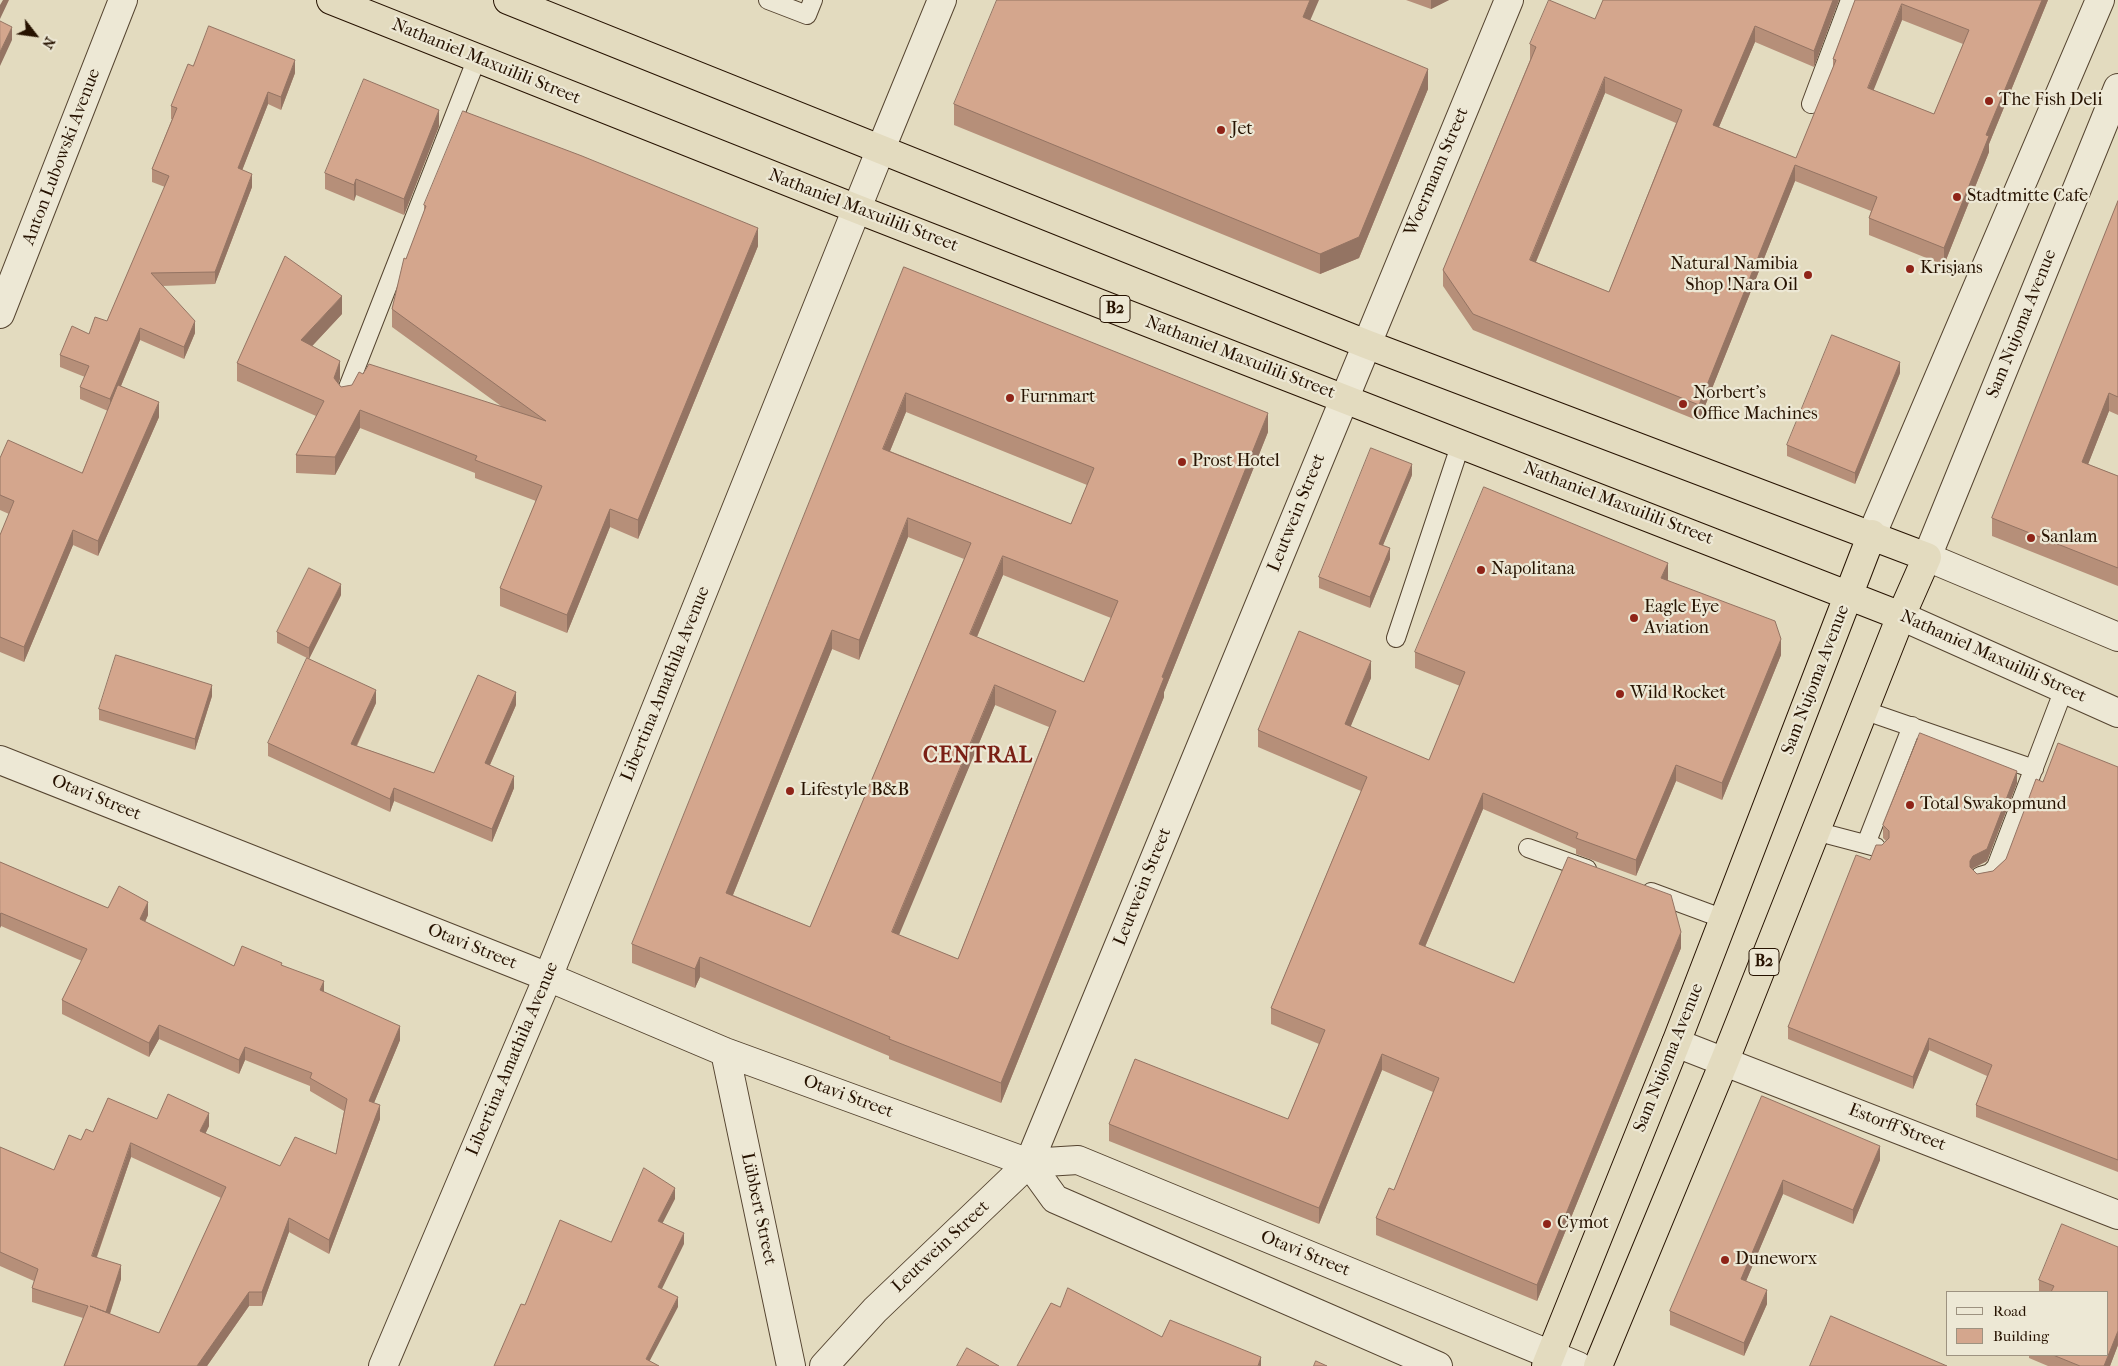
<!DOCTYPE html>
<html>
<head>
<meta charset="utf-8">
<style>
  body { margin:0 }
  #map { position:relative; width:2118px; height:1366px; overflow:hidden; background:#e3dbbf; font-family:"IM FELL French Canon",serif }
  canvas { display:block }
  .legend { position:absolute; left:1946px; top:1291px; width:162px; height:65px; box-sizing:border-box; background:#ede8d5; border:1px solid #9d9280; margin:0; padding:6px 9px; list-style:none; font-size:15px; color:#261200 }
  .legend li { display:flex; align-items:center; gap:10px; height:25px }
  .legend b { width:25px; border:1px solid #9d9280 }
  .north { position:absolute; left:10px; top:10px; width:50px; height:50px; -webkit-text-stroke:4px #ede8d5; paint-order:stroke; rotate:120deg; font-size:14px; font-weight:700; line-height:20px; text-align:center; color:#261200 }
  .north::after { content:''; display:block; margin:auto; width:18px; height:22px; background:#261200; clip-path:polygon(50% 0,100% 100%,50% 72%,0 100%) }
</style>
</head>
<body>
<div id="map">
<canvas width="2118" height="1366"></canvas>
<ul class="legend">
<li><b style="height:6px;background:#ede8d5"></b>Road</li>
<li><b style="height:14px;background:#d4a68d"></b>Building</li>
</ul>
<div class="north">N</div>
</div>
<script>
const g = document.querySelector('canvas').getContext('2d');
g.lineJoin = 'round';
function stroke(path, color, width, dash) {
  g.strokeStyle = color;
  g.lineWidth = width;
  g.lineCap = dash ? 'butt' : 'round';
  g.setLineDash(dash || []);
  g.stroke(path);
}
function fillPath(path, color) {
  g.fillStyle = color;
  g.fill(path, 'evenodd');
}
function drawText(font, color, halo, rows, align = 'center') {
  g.font = font + ' "IM FELL French Canon",serif';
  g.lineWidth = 4.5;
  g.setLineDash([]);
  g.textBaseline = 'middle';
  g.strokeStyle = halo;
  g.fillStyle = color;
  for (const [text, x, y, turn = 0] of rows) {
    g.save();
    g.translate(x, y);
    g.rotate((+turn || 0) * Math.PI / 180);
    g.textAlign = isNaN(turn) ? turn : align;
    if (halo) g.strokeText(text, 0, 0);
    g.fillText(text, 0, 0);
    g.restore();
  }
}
const service = new Path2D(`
  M768 0 807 15 813 0
  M1811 104 1850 0
  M345 395 477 58
  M1396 638 1461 443
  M1863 710 2034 769
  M1815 831 1876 847
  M1866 844 1912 726
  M1528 848 1587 869
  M1980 876 1990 873 1996 867 2064 689
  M1651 892 1724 919`);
const minor = new Path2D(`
  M880 151 942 0
  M0 314 123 0
  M0 760 548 977 725 1052 1029 1163 1078 1160 1578 1366
  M1676 1043 2118 1215
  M725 1052 791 1366
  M1029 1163 1055 1199 1438 1366
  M824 1366 875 1310 1029 1163 1509 0`);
const tertiary = new Path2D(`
  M2118 88 1927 557 2118 637
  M1872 534 2100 0
  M1901 616 2118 713
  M383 1366 548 977 880 151`);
const trunk = new Path2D(`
  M331 0 857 209 1901 616
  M508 0 1366 344 1927 557 1901 616 1725 1060 1598 1366
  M1546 1366 1676 1043 1872 534`);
stroke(service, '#554430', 20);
stroke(minor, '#554430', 30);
stroke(tertiary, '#554430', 30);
stroke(trunk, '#261200', 30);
stroke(service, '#ede8d5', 18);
stroke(minor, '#ede8d5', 28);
stroke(tertiary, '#ede8d5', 28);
stroke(trunk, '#e3dbbf', 28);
fillPath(new Path2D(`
  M1406 0H1449L1431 9Z
  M1839 0 1814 67 1755 42 1719 127 1796 158 1833 68V59L1855 0H2048L1989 144V152L1944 265 1869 235V218L1871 211 1795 181 1699 421 1473 330 1443 286V270L1530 60V44L1595 19ZM1902 20 1963 44 1934 114 1873 90ZM1605 93 1676 123 1609 292 1536 262Z
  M1311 20 1428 89 1359 258 1320 274 954 125V104Z
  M193 66 295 73 281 110 268 104 242 170 252 187 215 284 162 286 195 333 184 359 140 340 121 386 159 417 98 556 73 545 24 662 0 652V535L9 514 0 510V458L82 473 108 411 80 399V387L85 377 60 367V355L107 321 165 187 152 182V169L172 119H171V106Z
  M439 126 404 215 356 195 354 201 325 189V173Z
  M2118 201V415L2109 411 2088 464 2118 476V586L1992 536V518Z
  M424 205 758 246 638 539 610 527 567 633 500 606V588L536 501 475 478V473L360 428 335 475 296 473V455L316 416 237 381V363L342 314 312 346 340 379 338 383 341 387 352 385 363 374 501 406 392 327V309L406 259 424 213Z
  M904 267 1268 432 1164 692V697L1001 1103 889 1059V1056L700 977 695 988 632 963V944ZM906 412 1087 485 1071 524 890 451ZM908 537 964 559 810 927 733 895 832 649 859 660ZM1003 575 1111 618 1084 682 977 637ZM995 705 1049 727 958 959 898 935Z
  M1900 373 1855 484 1787 456V445Z
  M1412 475 1383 545 1390 559 1370 608 1319 588V577Z
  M1668 579V580L1781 655 1722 800 1676 781 1636 876 1576 854V849L1483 809 1425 947 1514 983 1681 948 1537 1301 1376 1235V1218L1394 1190 1433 1092 1382 1070 1319 1224 1109 1141V1124L1288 1119 1319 1044 1271 1024V1008L1361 791 1258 747V730L1371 678 1350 727 1429 760 1460 686 1415 668V652Z
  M341 595 309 659 277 643V632Z
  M212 696 195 750 99 720V709Z
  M376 703 357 746 434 773 516 705 490 765 514 788 492 842 394 801 390 812 268 756V743Z
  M2118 767V1172L1976 1117V1105L1987 1076 1929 1050 1913 1089 1788 1039V1027L1870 860 1886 841 1883 838V825L2017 783 1987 861 1972 869 1977 874 1993 871 2006 859 2043 782Z
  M0 862 108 908 148 915 145 922 234 966H282L400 1040 374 1103 380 1119 329 1254 289 1232 262 1306H249L207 1366H64L83 1318 32 1302V1288L34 1281 0 1266V1147L54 1170 81 1140 93 1132 157 1119 209 1126 205 1134 280 1166 336 1154 344 1111 310 1091V1086L245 1060 239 1074 159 1039 149 1057 62 1014V1000L82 961 1 926 0 928ZM131 1157 221 1198 159 1333 110 1314 121 1279 97 1257Z
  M1762 1096 1880 1160 1853 1224 1783 1194 1746 1281 1767 1304 1744 1356 1670 1325V1311Z
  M2118 1247V1345L2110 1366H2048L2029 1358V1355H2107V1292H2039V1280Z`), '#b68f79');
fillPath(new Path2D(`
  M3 0H9L0 19V5Z
  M1310 0H1319L1303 37V17Z
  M1431 0H1449L1431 9Z
  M1833 0H1839L1814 67V51Z
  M2042 0H2048L1989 144V152L1944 265V248L1986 135Z
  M1902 4V20L1868 104V88Z
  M1755 26V42L1713 141V125Z
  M12 27V40L0 66V52Z
  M295 60V73L281 110V97Z
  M1428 69V89L1359 258 1320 274V254Z
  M1605 77V93L1530 276V260Z
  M268 92V104L238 181V168Z
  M439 110V126L404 215V199Z
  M1795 165V181L1699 421V405Z
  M252 174V187L215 284V272Z
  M356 179V195L354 201V185Z
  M758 228V246L638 539V520Z
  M342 296V314L301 358V340Z
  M195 321V333L184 359V347Z
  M140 328V340L110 412V399Z
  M340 361V379L334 396V378Z
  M1900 362V373L1855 484V473Z
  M906 393V412L883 468V449Z
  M2109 393V411L2082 480V462Z
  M159 402V417L98 556V541Z
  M360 410V428L335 475V457Z
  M1268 413V432L1164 692V697L1001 1103V1083L1162 677Z
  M1412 464V475L1379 555V544Z
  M610 509V527L567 633V615Z
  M908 518V537L859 660V640Z
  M73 530V545L24 662V647Z
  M1390 548V559L1370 608V597Z
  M1003 556V575L970 653V634Z
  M1668 563V579L1661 594V578Z
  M341 584V595L309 659V648Z
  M832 630V649L726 912V893Z
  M1781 639V655L1722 800V783Z
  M1371 661V678L1345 740V724Z
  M212 685V696L195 750V739Z
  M995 685V705L892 952V932Z
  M376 690V703L351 757V744Z
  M516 692V705L485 776V763Z
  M1676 765V781L1636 876V860Z
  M2017 771V783L1987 861 1973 868 1970 873V861Z
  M514 776V788L492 842V829Z
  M394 788V801L390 812V799Z
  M1483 793V809L1419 961V944Z
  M148 902V915L140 933V919Z
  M1 913V926L0 928V914Z
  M1681 932V948L1537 1301V1285Z
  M700 957V977L695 988V969Z
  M324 981V995L320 990Z
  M159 1025V1039L149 1057V1043Z
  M400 1026V1040L369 1115V1101Z
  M1929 1038V1050L1913 1089V1077Z
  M245 1047V1060L239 1074V1060Z
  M1382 1054V1070L1319 1224V1208Z
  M380 1105V1119L329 1254V1240Z
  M209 1113V1126L200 1145V1131Z
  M131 1143V1157L92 1270V1256Z
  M1880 1146V1160L1853 1224V1210Z
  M1783 1180V1194L1741 1293V1279Z
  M675 1188V1199L658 1232V1221Z
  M289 1218V1232L262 1306V1292Z
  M684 1233V1244L658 1297V1287Z
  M121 1265V1279L106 1325V1312Z
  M1767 1290V1304L1744 1356V1343Z
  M249 1292V1306L207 1366H197Z
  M678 1297V1307L647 1366 646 1359Z
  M2118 1331V1345L2110 1366H2104Z
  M1261 1357V1366H1258Z`), '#947463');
const building = new Path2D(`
  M997 0H1310L1303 17 1428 69 1359 237 1320 254 954 104Z
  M1549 0 1595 19 1603 0H1833L1814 51 1755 26 1713 125 1796 158 1836 60 1833 59 1855 0H2042L1986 135 1989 136 1944 248 1869 218 1877 197 1795 165 1699 405 1473 314 1443 270 1536 47 1530 44ZM1902 4 1969 30 1934 114 1868 88ZM1605 77 1682 110 1609 292 1530 260Z
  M0 21 12 27 0 52Z
  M209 26 295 60 281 97 268 92 238 168 252 174 215 272 151 273 195 321 184 347 140 328 110 399 80 387 89 366 60 355 72 326 89 334 95 317 107 321 169 176 152 169 177 108 171 106 188 64 193 66Z
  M364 79 439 110 404 199 356 179 354 185 325 173Z
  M463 111 582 156 758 228 638 520 610 509 567 615 500 588 542 486 475 460 477 456 360 410 335 457 296 455 324 401 237 363 285 256 342 296 301 340 340 361 334 378 341 387 352 385 359 372 363 374 369 364 546 421 392 309 404 258 406 259 426 206 424 205Z
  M2118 201V397L2109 393 2082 462 2118 476V568L1992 518Z
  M904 267 1268 413 1162 677 1164 678 1001 1083 889 1039 890 1037 700 957 695 969 632 944ZM906 393 1094 468 1071 524 883 449ZM908 518 971 543 810 927 726 893 832 630 859 640ZM1003 556 1118 601 1084 682 970 634ZM995 685 1056 711 958 959 892 932Z
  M1832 335 1900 362 1855 473 1787 445Z
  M118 385 159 402 98 541 73 530 24 647 0 637V535L14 501 0 495V458L8 440 82 473Z
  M1371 448 1412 464 1379 544 1390 548 1370 597 1319 577Z
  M1484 487 1668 563 1661 578 1775 621 1781 639 1722 783 1676 765 1636 860 1576 838 1578 833 1483 793 1419 944 1514 983 1568 857 1671 895 1681 932 1537 1285 1376 1218 1389 1188 1394 1190 1439 1078 1382 1054 1319 1208 1109 1124 1135 1059 1288 1119 1325 1030 1271 1008 1367 777 1258 730 1299 631 1371 661 1345 724 1429 760 1465 672 1415 652Z
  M309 568 341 584 309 648 277 632Z
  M116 655 212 685 195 739 99 709Z
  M307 658 376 690 351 744 434 773 478 675 516 692 485 763 514 776 492 829 394 788 390 799 268 743Z
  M1920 733 2017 771 1987 849 1973 856 1970 861V867L1977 874 1993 871 2006 859 2036 779 2043 782 2058 743 2118 767V1160L1976 1105 1992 1065 1929 1038 1913 1077 1788 1027 1856 855 1870 860 1876 845H1882L1889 838V831L1883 825Z
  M0 862 108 908 119 886 148 902 140 919 234 966 242 946 282 963 281 965 324 981 320 990 400 1026 369 1101 380 1105 329 1240 289 1218 262 1292H249L197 1366H64L88 1306 32 1288 38 1269 0 1252V1147L54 1170 69 1135 81 1140 86 1129 93 1132 108 1098 157 1119 168 1094 209 1113 200 1131 280 1166 295 1137 336 1154 347 1099 310 1078 312 1073 245 1047 239 1060 159 1025 149 1043 62 1000 87 949 1 913 0 914ZM131 1143 226 1187 159 1333 90 1306 106 1312 121 1265 92 1256Z
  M1762 1096 1880 1146 1853 1210 1783 1180 1741 1279 1767 1290 1744 1343 1670 1311Z
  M644 1168 675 1188 658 1221 684 1233 658 1287 678 1297 646 1359 659 1366H494L521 1304 525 1305 560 1220 611 1242Z
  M2062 1224 2118 1247V1331L2104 1366H2080L2053 1355H2107V1292H2051L2054 1286 2039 1280Z
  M1068 1288 1162 1337 1170 1320 1261 1357 1258 1366H1017L1051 1303 1060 1307Z
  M1831 1316 1947 1366H1810Z
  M967 1348 999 1366H957Z
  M1316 1361 1327 1366H1314Z`);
fillPath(building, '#d4a68d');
stroke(building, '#947463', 1);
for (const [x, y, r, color] of [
  [1989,101,5,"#8f2418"],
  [1221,130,5,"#8f2418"],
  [1957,197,5,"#8f2418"],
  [1910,269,5,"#8f2418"],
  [1808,275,5,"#8f2418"],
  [1010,398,5,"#8f2418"],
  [1683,404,5,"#8f2418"],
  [1182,462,5,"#8f2418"],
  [2031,538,5,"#8f2418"],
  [1481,570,5,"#8f2418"],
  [1634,618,5,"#8f2418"],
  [1620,694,5,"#8f2418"],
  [790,791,5,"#8f2418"],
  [1910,805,5,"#8f2418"],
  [1547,1224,5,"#8f2418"],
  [1725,1260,5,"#8f2418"]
]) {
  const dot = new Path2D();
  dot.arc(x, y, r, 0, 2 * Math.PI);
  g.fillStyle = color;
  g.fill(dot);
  stroke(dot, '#ede8d5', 2);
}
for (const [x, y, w] of [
  [1115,309,30],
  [1764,962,30]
]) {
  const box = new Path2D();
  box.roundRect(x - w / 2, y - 13.5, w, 27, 4);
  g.fillStyle = '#ede8d5';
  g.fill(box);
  stroke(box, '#261200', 1);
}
drawText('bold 16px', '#261200', null, [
  ["B2",1115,309],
  ["B2",1764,962]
]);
drawText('18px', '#261200', '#ede8d5', [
  ["Nathaniel Maxuilili Street",486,62,22],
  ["Anton Lubowski Avenue",62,157,-69],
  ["Woermann Street",1437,172,-67],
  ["Nathaniel Maxuilili Street",863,211,21],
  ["Sam Nujoma Avenue",2022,324,-68],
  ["Nathaniel Maxuilili Street",1240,358,21],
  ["Nathaniel Maxuilili Street",1618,504,21],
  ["Leutwein Street",1297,513,-68],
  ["Nathaniel Maxuilili Street",1993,657,24],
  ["Sam Nujoma Avenue",1816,680,-69],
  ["Libertina Amathila Avenue",666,684,-68],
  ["Otavi Street",96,798,22],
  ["Leutwein Street",1143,887,-68],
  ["Otavi Street",472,947,22],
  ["Sam Nujoma Avenue",1669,1058,-68],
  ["Libertina Amathila Avenue",513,1059,-67],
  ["Otavi Street",848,1097,20],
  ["Estorff Street",1897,1128,21],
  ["Lübbert Street",758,1209,78],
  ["Leutwein Street",941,1247,-43],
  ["Otavi Street",1305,1254,22]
]);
drawText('18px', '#261200', '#ede8d5', [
  ["The Fish Deli",1999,101],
  ["Jet",1231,130],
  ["Stadtmitte Cafe",1967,197],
  ["Natural Namibia",1798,265,"right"],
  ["Shop !Nara Oil",1798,286,"right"],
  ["Krisjans",1920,269],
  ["Norbert's",1693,394],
  ["Office Machines",1693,415],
  ["Furnmart",1020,398],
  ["Prost Hotel",1192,462],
  ["Sanlam",2041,538],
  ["Napolitana",1491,570],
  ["Eagle Eye",1644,608],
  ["Aviation",1644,629],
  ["Wild Rocket",1630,694],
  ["Lifestyle B&B",800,791],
  ["Total Swakopmund",1920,805],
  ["Cymot",1557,1224],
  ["Duneworx",1735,1260]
], 'left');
g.letterSpacing = '1px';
drawText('bold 22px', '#7a1f14', '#ede8d5', [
  ["CENTRAL",978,757]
]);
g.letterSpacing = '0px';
</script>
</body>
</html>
